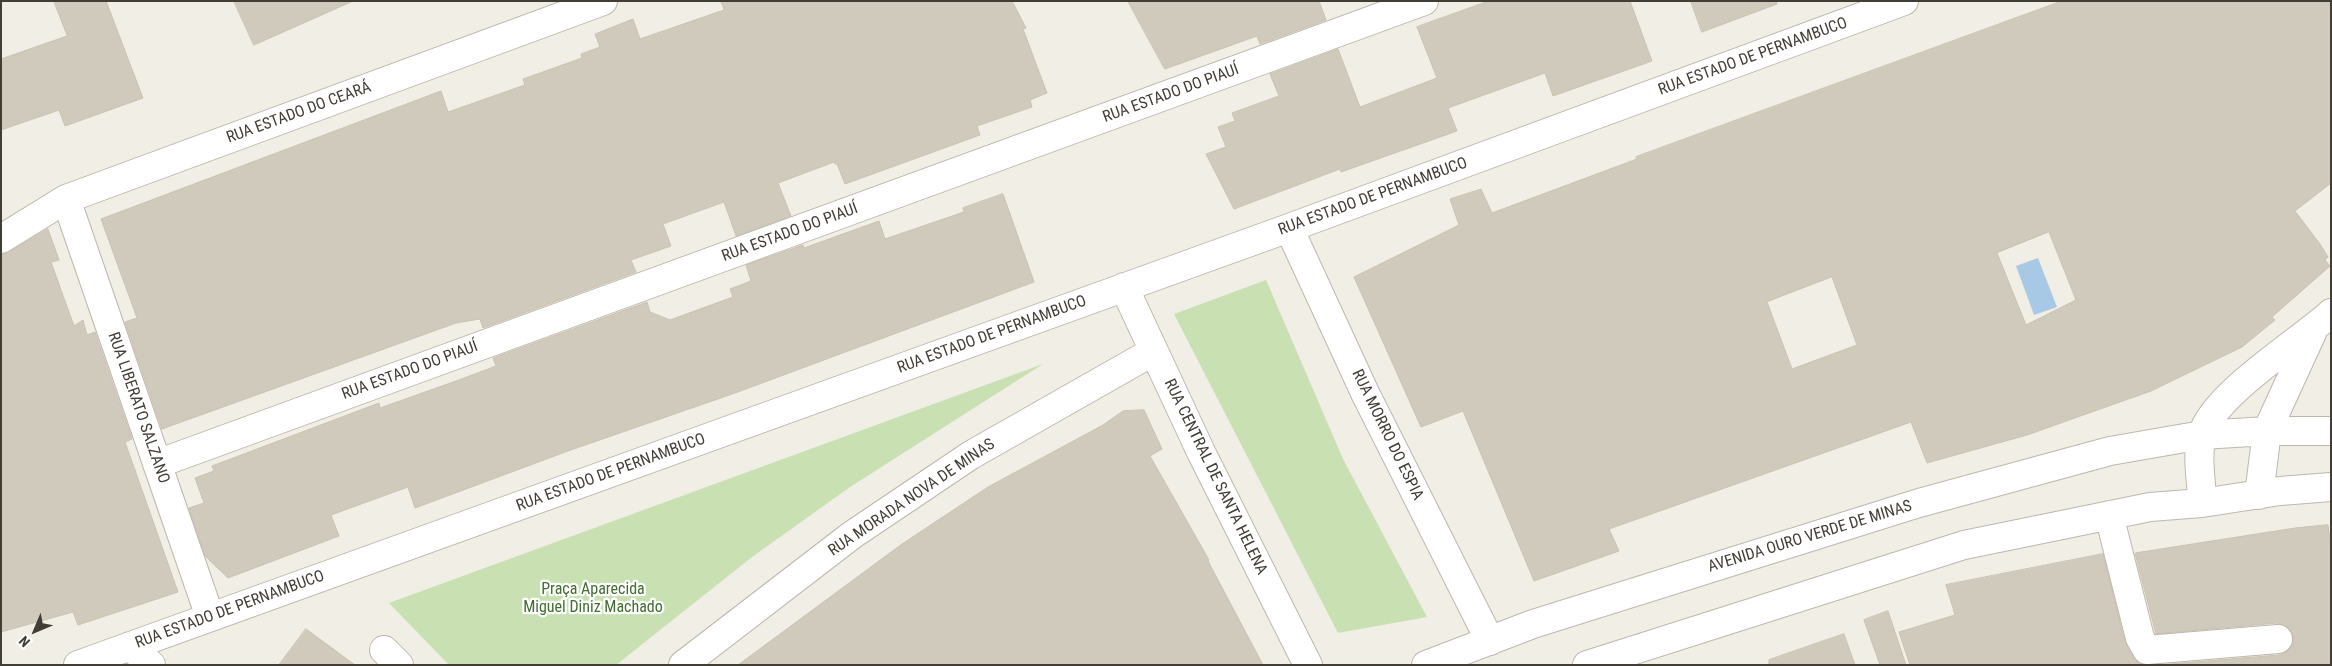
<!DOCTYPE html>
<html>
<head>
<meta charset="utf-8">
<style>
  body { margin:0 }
  #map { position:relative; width:2332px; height:666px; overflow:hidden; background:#f0eee5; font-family:"Roboto Condensed",sans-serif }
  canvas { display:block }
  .frame { position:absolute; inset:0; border:2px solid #423e36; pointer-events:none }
  .north { position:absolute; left:10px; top:606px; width:50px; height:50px; -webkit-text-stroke:4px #fff; paint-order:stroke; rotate:225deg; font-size:14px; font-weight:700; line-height:20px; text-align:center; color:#423e36 }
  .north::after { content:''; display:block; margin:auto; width:18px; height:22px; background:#423e36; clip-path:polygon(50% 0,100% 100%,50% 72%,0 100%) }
</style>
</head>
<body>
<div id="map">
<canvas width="2332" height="666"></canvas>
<div class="frame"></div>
<div class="north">N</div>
</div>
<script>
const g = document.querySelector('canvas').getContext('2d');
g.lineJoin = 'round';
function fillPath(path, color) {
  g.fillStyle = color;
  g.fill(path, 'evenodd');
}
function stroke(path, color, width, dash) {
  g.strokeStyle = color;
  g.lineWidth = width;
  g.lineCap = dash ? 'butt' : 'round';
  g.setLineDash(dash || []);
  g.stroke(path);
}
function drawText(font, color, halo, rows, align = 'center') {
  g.font = font + ' "Roboto Condensed",sans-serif';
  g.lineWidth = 4.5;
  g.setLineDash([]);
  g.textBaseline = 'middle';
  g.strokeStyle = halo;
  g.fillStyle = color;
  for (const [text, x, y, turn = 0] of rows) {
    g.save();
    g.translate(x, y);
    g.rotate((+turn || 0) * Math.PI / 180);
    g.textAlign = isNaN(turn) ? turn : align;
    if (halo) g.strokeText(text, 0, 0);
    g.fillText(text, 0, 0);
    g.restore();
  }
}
fillPath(new Path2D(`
  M1266 280 1343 459 1427 617 1338 633 1174 314Z
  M1043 364 850 487 752 557 616 665H449L389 603Z`), '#c8e0b2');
fillPath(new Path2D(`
  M2038 258 2057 307 2034 315 2016 266Z`), '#a8c9e6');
const building = new Path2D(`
  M54 1H106L143 98 65 126 59 110 1 130V59L67 36Z
  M234 1H353L254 45Z
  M721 1H1012L1026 28 1023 29 1047 93 1030 100 1032 107 977 126 980 135 845 184 837 164H835L834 162 778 183 791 216 736 236 724 202 663 224 671 246 631 260 636 272 483 328 480 319 456 323 162 429 125 322 137 318 101 219 441 91 448 112 525 85 523 79 582 58 581 54 600 47 595 34 633 19 640 39 724 10Z
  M1128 1H1319L1326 20 1260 44 1257 36 1165 69Z
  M1489 1H1630L1652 61 1553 96 1545 73 1448 108 1457 131 1341 172 1340 169 1234 209 1206 154 1226 147 1218 127 1235 121 1232 113 1279 96 1270 74 1338 49 1360 107 1437 78 1417 27Z
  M1691 1H1776L1777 4 1702 32Z
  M2062 1H2331V183L2295 211 2320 244 2328 257 2325 260 2330 266 2272 317 2275 320 2242 347 2151 391 2027 435 1927 463 1911 422 1609 529 1619 551 1534 581 1463 411 1421 427 1354 277 1459 225 1450 199 1481 189 1492 213 1637 159 1636 157ZM2049 232 2076 300 2026 325 1997 253ZM1832 277 1857 345 1792 369 1767 302Z
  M1003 194 1034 282 735 393 568 451 415 508 408 487 331 515 339 536 228 578 205 556 189 508 204 503 195 478 214 471 212 466 379 403 380 408 456 381 496 366 493 358 647 302 650 312 670 320 733 297 730 289 751 281 746 265 803 245 804 248 879 221 885 239 964 212 963 208Z
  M48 229 59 260 51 262 74 326 83 320 87 335 95 332 132 439 125 442 178 592 78 625 73 612 1 632V255L9 252Z
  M1144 410 1162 449 1150 456 1209 560 1208 561 1263 665H738L902 544 988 487 1103 425 1123 411Z
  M2328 525 2331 547V665H2158L2279 655 2286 652 2292 646 2293 637 2291 631 2285 625 2277 623 2156 634 2135 553 2295 528Z
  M2103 554 2125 642 2134 658 2144 665H1910L1899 632 1955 615 1946 585Z
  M1888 611 1906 665H1880L1864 620Z
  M306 629 355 665H279Z
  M1844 634 1855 665H1769V660Z`);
fillPath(building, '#d0cabc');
stroke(building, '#cac2b0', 1);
const minor = new Path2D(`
  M66 199 210 617
  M1289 228 1365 393 1490 641
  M1 239 66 199 603 1
  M1124 287 1201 452 1308 665
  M157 464 1424 1
  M2259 495 2267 431 2312 333
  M2202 503C2202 481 2196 458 2202 435 2214 394 2298 343 2331 313
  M2109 515 2140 638 2147 650 2278 639
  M130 646 151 665
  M384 650 399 665
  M78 665 1289 228 1904 1
  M683 665 852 535 971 455 1154 351
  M1426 665 1533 624 1919 503 2110 451 2202 435 2267 431H2331
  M1587 665 1964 545 2150 507 2202 503 2280 491 2331 487`);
stroke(minor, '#bdb8ac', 30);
stroke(minor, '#fff', 28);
drawText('16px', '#423e36', '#fff', [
  ["RUA ESTADO DE PERNAMBUCO",1753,57,-20],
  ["RUA ESTADO DO PIAUÍ",1171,94,-20],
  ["RUA ESTADO DO CEARÁ",299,113,-20],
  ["RUA ESTADO DE PERNAMBUCO",1373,197,-20],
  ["RUA ESTADO DO PIAUÍ",790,233,-20],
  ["RUA ESTADO DE PERNAMBUCO",992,335,-20],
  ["RUA ESTADO DO PIAUÍ",410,371,-20],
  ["RUA LIBERATO SALZANO",138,408,71],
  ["RUA MORRO DO ESPIA",1387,435,64],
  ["RUA ESTADO DE PERNAMBUCO",611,473,-20],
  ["RUA CENTRAL DE SANTA HELENA",1215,477,64],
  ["RUA MORADA NOVA DE MINAS",912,498,-34],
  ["AVENIDA OURO VERDE DE MINAS",1810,537,-17],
  ["RUA ESTADO DE PERNAMBUCO",230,610,-20]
]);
drawText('16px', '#436c30', '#fff', [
  ["Praça Aparecida",593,590],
  ["Miguel Diniz Machado",593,608]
]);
</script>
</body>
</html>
